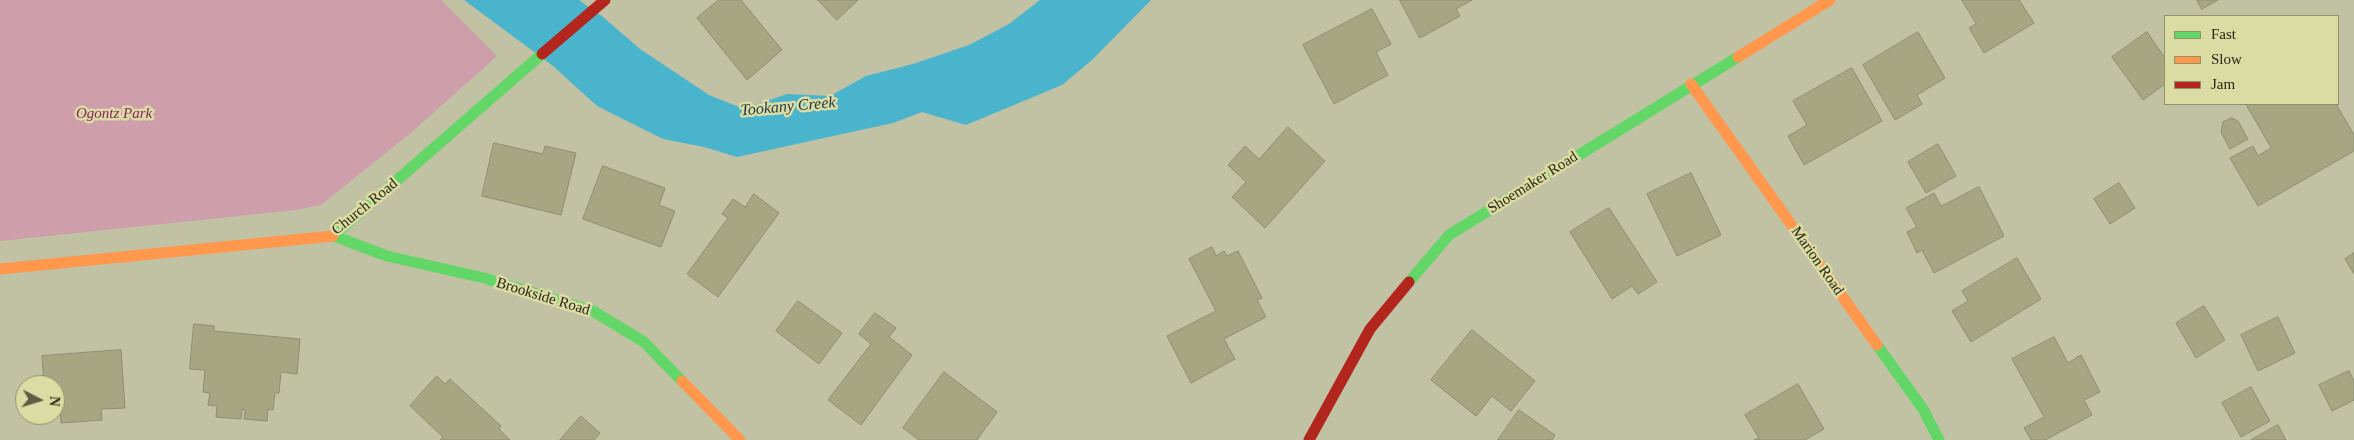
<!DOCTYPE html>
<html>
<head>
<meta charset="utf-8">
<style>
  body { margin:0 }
  #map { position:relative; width:2354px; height:440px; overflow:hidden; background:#c1c1a4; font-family:"Times New Roman",serif }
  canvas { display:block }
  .legend { position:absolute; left:2164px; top:15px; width:175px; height:90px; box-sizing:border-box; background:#dbdba4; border:1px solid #939369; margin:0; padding:6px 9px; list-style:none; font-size:15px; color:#272611 }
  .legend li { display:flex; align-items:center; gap:10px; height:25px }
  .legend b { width:25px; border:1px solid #939369 }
  .north { position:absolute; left:15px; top:375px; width:50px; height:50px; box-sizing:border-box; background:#dbdba4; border:1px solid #939369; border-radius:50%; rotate:95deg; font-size:14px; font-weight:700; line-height:20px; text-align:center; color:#272611 }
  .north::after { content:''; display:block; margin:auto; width:18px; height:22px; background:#5d5c44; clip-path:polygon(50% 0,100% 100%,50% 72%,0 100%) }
</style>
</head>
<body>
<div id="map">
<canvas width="2354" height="440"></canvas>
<ul class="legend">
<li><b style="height:6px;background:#63d668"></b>Fast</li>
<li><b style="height:6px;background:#ff974d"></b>Slow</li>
<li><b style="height:6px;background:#b3261e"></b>Jam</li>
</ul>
<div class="north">N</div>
</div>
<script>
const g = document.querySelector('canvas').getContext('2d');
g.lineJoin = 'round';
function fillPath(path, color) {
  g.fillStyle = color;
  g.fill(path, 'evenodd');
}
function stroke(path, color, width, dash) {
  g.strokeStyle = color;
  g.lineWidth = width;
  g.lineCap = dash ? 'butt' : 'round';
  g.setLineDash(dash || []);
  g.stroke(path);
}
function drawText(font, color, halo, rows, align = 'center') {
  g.font = font + ' "Times New Roman",serif';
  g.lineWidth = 5;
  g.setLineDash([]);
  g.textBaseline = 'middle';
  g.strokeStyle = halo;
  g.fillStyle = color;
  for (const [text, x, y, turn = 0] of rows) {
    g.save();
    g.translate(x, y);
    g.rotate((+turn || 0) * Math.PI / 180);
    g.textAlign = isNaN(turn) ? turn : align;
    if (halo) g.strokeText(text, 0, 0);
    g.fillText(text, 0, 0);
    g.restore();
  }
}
fillPath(new Path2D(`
  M0 0H441L497 56 413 131 321 205 296 210 0 241Z`), '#ce9eab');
fillPath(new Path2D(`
  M464 0H579L603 17 640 49 709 95 739 107 755 105 787 94 830 96 866 76 913 64 969 45 1009 24 1040 0H1151L1092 60 1062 85 966 125 922 112 893 123 737 157 704 147 663 139 597 106 553 66Z`), '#4ab4cd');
const building = new Path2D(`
  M719 0H741L782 50 747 80 697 18Z
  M818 0H858L837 20Z
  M1400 0H1472L1456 9 1460 16 1420 38Z
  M1962 0H2019L2034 23 1984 53 1969 28 1976 24Z
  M2197 0H2218L2202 9Z
  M1372 9 1391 44 1376 52 1388 75 1334 104 1303 45Z
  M1918 32 1945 78 1917 95 1922 104 1895 120 1863 65Z
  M2147 32 2165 58V84L2143 100 2112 57Z
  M1852 68 1882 121 1804 165 1788 136 1807 125 1793 101Z
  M2246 104H2336L2354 135V151L2258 206 2230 158 2253 146 2258 156 2271 148Z
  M2232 118 2238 121 2248 139 2230 149 2221 132 2223 122Z
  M1288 127 1325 161 1265 228 1232 197 1246 182 1228 165 1245 146 1259 159Z
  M494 143 543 154 545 146 576 153 561 215 482 196Z
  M1938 144 1956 176 1926 193 1908 162Z
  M603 166 665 188 659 205 675 211 661 247 583 219Z
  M1691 173 1721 235 1677 256 1647 194Z
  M2119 183 2135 208 2110 224 2094 199Z
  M1979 187 2004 236 1934 273 1922 250 1917 253 1907 232 1917 227 1906 208 1934 193 1941 206Z
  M754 194 779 213 718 297 687 274 728 218 722 214 733 199 745 207Z
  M1609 208 1657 282 1638 294 1632 286 1612 299 1570 232Z
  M1212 247 1216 256 1224 251 1227 256 1238 251 1262 298 1257 300 1266 317 1224 339 1235 359 1191 383 1167 336 1216 311 1189 259Z
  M2354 253V274L2345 259Z
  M2017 258 2041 299 1971 342 1952 311 1968 301 1962 291Z
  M798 301 842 333 819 364 776 331Z
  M2204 306 2225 340 2196 358 2176 323Z
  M875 313 896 328 889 337 912 355 861 425 828 400 871 344 859 334Z
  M2278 317 2295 353 2258 371 2241 335Z
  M194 324 214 326V331L300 339 297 374 281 372 279 393H275L273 410 268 409 267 421 244 419 245 410 242 409 241 419 216 417 217 406 208 405 210 393 203 392 205 370 190 369Z
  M1472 330 1535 381 1511 411 1492 396 1476 416 1431 380Z
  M2054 337 2068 363 2081 355 2100 392 2084 400 2092 415 2045 440H2031L2024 428 2044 417 2012 359Z
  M121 350 125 408 101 409 102 420 61 423 59 392H55V385H44L42 356Z
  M2349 371 2354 381V400L2332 411 2319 385Z
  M944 372 997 412 977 440H919L903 428Z
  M437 376 445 384 450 379 501 426 499 429 510 440H440L443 437 410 406Z
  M1798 384 1824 429 1805 440H1754L1759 438 1745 415Z
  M2251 387 2270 421 2241 437 2222 403Z
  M1519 410 1555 435 1552 440H1498Z
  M581 416 600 433 594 440H560Z
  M2278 425 2286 440H2251Z`);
fillPath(building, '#a6a683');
stroke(building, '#8d8d76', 1);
stroke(new Path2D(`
  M333 236 542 54
  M334 236 387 256 484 278 593 311 644 342 682 381
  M1409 282 1449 235 1738 57
  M1877 345 1923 409 1939 440`), '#63d668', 11);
stroke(new Path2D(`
  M1738 57 1830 0
  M1691 84 1877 345
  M0 269 333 236
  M682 381 740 440`), '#ff974d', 11);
stroke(new Path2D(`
  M542 54 605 0
  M1309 440 1370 329 1409 282`), '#b3261e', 11);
drawText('italic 15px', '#8d2264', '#dbdba4', [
  ["Ogontz Park",114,114]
]);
drawText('15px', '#272611', '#dbdba4', [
  ["Shoemaker Road",1533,183,-32],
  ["Church Road",365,207,-39],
  ["Marion Road",1817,261,55],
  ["Brookside Road",543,297,17]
]);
drawText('italic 16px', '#1d3844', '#dbdba4', [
  ["Tookany Creek",788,107,-5]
]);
</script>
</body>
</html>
